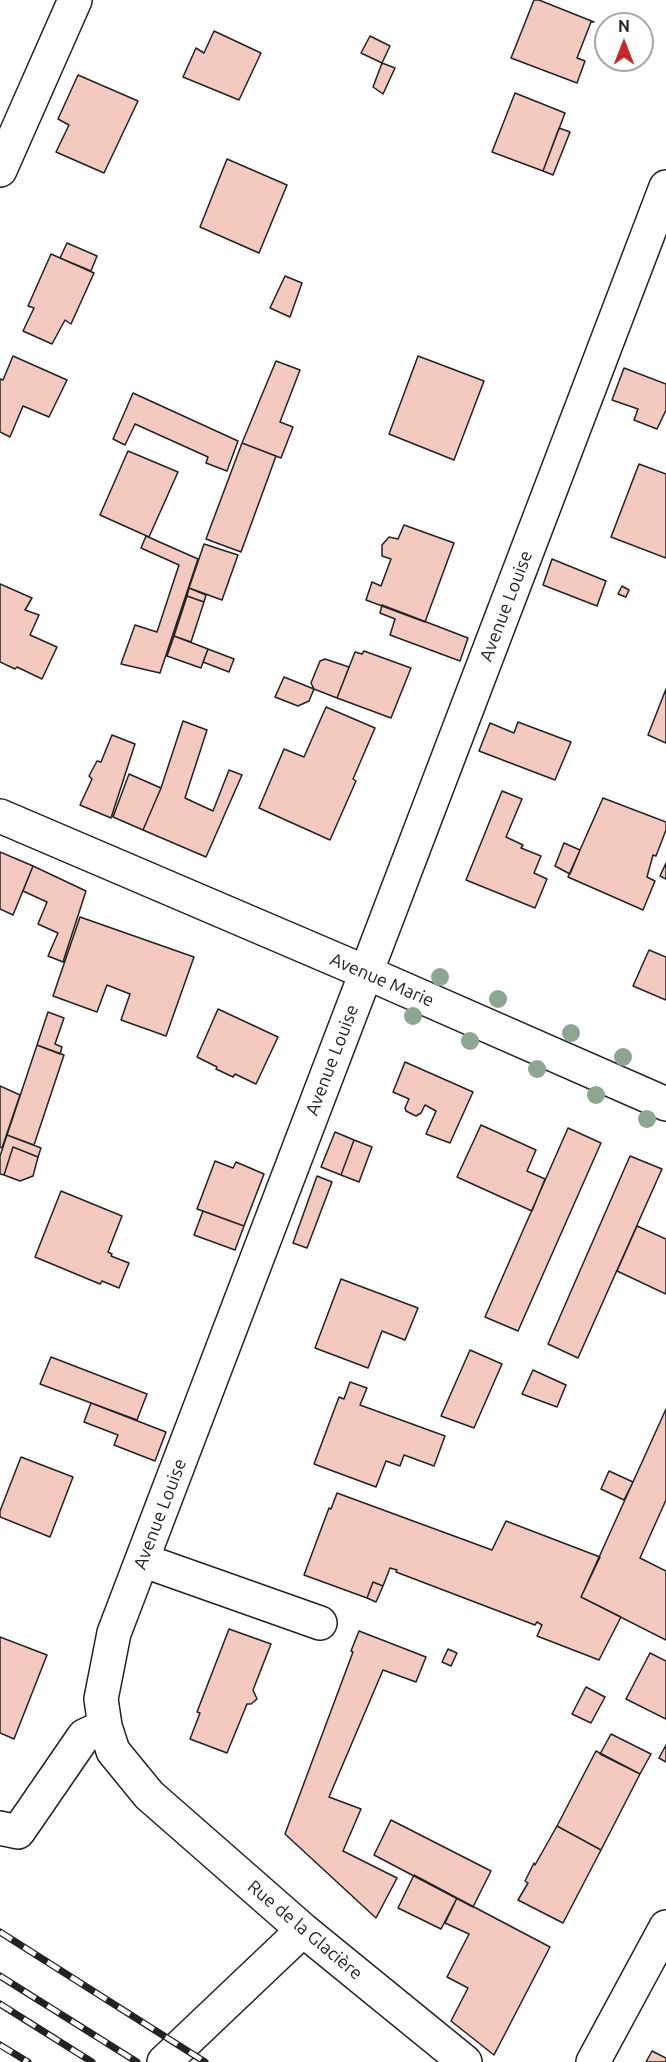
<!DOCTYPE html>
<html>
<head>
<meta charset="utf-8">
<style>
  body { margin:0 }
  #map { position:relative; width:666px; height:2062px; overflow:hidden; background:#fff; font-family:Ubuntu,sans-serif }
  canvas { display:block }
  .north { position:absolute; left:594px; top:12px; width:60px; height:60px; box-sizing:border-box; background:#fff; border:2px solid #a7a7a7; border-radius:50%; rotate:0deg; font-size:16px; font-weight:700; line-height:24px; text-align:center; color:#222 }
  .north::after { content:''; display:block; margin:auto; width:21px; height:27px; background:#c62828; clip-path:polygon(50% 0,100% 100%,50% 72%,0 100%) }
</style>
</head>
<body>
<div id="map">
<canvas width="666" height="2062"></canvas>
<div class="north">N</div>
</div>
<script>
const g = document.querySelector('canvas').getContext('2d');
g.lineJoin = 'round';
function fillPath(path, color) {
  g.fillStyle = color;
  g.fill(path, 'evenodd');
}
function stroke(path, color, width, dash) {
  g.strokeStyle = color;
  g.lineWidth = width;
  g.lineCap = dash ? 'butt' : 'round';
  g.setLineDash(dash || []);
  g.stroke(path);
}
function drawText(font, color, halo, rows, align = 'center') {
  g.font = font + ' Ubuntu,sans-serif';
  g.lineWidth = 4.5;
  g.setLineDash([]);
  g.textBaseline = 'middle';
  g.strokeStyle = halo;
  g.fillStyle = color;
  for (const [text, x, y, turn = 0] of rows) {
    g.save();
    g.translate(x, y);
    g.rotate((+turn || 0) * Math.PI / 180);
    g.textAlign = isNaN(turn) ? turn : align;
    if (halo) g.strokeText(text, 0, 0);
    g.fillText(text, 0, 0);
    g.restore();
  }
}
const building = new Path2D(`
  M534 0H539L594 22H591L577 58 585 61 577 83 511 58Z
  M214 31 261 53 239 100 183 77 196 48 204 53Z
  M370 36 390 46 382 63 361 53Z
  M382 63 395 68 383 94 373 87Z
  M78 75 138 101 104 173 56 152 69 125 58 119Z
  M515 93 565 113 543 171 492 152Z
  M559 128 570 132 553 175 543 171Z
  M227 159 287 185 259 253 200 227Z
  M67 243 97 256 91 271 60 258Z
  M51 254 94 273 71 324 65 320 52 344 23 331 34 308 28 306Z
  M285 276 302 283 290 317 270 308Z
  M13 356 67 380 49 417 23 406 10 437 0 432V379L3 380Z
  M418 356 484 381 454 460 389 434Z
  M276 361 300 370 280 422 293 427 281 458 242 443Z
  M624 368 666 384V410L657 429 634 420 638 409 612 400Z
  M133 393 238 441 227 471 206 463 208 457 135 424 125 445 113 439Z
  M242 443 276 456 241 552 206 539Z
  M128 451 178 472 149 537 100 515Z
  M639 464 666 474V558L611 537Z
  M404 525 454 543 425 622 366 600 372 582 381 586 391 559 382 556V545L389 537 398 539Z
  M146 536 198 559 160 673 121 664 135 625 157 632 179 565 141 548Z
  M204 544 238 555 222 600 189 588Z
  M552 559 606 581 597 606 543 585Z
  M0 584 32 598 25 610 39 615 30 635 57 647 42 679 17 667 15 669 0 662Z
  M622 586 629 590 626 597 618 594Z
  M189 588 206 595 204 602 187 596Z
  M187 596 204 602 191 642 174 636Z
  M382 605 468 638 460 661 390 635 395 619 380 613Z
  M174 636 208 649 201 668 167 656Z
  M208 649 234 659 229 672 203 662Z
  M364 651 411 668 391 718 337 698 355 652 362 654Z
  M325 659 349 667 337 698 314 689 311 683 320 661Z
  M284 677 314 689 309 701 298 706 275 697Z
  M666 689V743L648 735Z
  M326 707 375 728 353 779 356 781 330 840 259 808 284 749 304 757Z
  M183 721 207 730 185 798 213 811 229 770 242 775 206 857 143 830 161 788Z
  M518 722 571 742 555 780 479 751 490 723 514 733Z
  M112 735 135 744 111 818 80 805 92 779 89 776 97 761 101 762Z
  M129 774 161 788 143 830 113 817Z
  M502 791 522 799 506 837 523 845 521 848 541 856 534 873 547 879 535 908 466 880Z
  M603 798 666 822V830L656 856 653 855 647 877 655 881 643 910 568 877Z
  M564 843 580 850 570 874 555 866Z
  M0 852 33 866 13 915 0 909Z
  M666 863V879L660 876Z
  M33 866 86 891 63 962 48 956 58 933 38 924 47 902 23 891Z
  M80 917 194 957 166 1036 121 1020 130 994 107 985 97 1012 53 996Z
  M649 950 666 957V1000L633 986Z
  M218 1009 278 1037 256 1084 235 1074 233 1077 216 1069 217 1067 197 1057Z
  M48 1012 64 1018 55 1044 62 1047 60 1054 37 1045Z
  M37 1045 64 1055 34 1145 7 1135Z
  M405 1062 473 1092 450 1143 426 1134 436 1111 425 1105 421 1113 416 1116 406 1111 405 1108 409 1099 393 1092Z
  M0 1086 20 1095 2 1148 0 1147Z
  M481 1125 536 1150 527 1171 545 1179 532 1211 457 1177Z
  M568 1128 601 1143 518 1331 485 1317Z
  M335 1132 354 1140 341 1175 321 1167Z
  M7 1135 41 1148 38 1157 13 1147 4 1175 0 1174V1156Z
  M354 1140 372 1147 359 1182 341 1175Z
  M13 1147 38 1157 33 1176 20 1181 4 1175Z
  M630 1156 662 1169 578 1358 548 1344Z
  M215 1161 233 1168 236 1162 264 1174 244 1226 197 1209Z
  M317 1176 332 1182 307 1248 293 1243Z
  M61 1191 122 1216 108 1252 112 1254 111 1256 129 1263 119 1288 102 1281 100 1284 35 1257Z
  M203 1211 244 1226 235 1250 194 1235Z
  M637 1226 666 1239V1294L617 1271Z
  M341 1279 418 1308 405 1340 382 1331 368 1368 315 1348Z
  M470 1350 502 1364 474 1428 441 1416Z
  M51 1357 147 1394 137 1420 40 1384Z
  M533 1370 566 1385 557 1407 522 1394Z
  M350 1382 367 1388 360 1405 445 1436 434 1466 404 1455 400 1466 386 1461 376 1487 314 1464 339 1397 344 1399Z
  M91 1403 166 1432 155 1461 114 1445 118 1435 84 1422Z
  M666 1409V1500L640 1558 666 1571V1640L581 1597Z
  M21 1457 73 1477 50 1537 0 1517V1511Z
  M609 1471 633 1482 624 1500 601 1489Z
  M337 1493 492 1550 506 1521 600 1557 581 1597 621 1617 599 1660 537 1636 542 1625 537 1622 535 1625 396 1572 397 1570 390 1568 383 1586 373 1582 367 1598 304 1575 329 1508 331 1509Z
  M373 1582 383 1586 376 1602 367 1598Z
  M229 1629 271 1644 253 1690 257 1699 251 1704H247L227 1753 190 1739 200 1713 197 1712Z
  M359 1631 426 1657 416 1682 383 1670 329 1797 361 1809 343 1851 397 1878 376 1918 285 1834 353 1652 351 1651Z
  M0 1637 47 1655 14 1739 0 1733Z
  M448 1649 457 1653 451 1666 442 1662Z
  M650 1653 666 1661V1719L626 1699Z
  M586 1687 605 1697 591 1723 572 1714Z
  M611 1734 651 1754 640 1774 600 1754Z
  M666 1745V1762L659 1758Z
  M596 1751 640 1774 601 1850 557 1826Z
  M391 1820 491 1871 473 1907 374 1855Z
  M557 1826 601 1850 563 1923 518 1900 528 1883 525 1881 534 1863 535 1865Z
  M414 1875 457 1898 441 1929 398 1908Z
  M457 1898 550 1947 494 2055 451 2021 468 1988 447 1977 469 1934 445 1923Z
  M652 2051 666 2058V2062H646Z`);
fillPath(building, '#f3c9c0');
stroke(building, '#222', 1.5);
const street = new Path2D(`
  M0 170 75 0
  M142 1560 320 1623
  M0 1828 18 1832 84 1736 105 1726
  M164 2062 303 1930
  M465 2062 303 1930 149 1795 113 1751 105 1726 101 1699 114 1633 666 187
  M593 2062 666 1927`);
const secondary = new Path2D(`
  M0 816 365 972 666 1104`);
stroke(street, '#222', 36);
stroke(secondary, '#222', 36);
stroke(street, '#fff', 33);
stroke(secondary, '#fff', 33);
const rail = new Path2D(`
  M0 1932 205 2062
  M0 1976 137 2062
  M0 2004 92 2062
  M0 2045 28 2062`);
stroke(rail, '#222', 7);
stroke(rail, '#fff', 4.5, [14]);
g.fillStyle = '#8da692';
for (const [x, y] of [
  [440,977],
  [498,999],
  [413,1016],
  [571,1033],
  [470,1041],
  [623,1057],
  [537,1069],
  [596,1095],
  [647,1119]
]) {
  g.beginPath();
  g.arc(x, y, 9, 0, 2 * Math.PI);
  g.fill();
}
drawText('18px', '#222', '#fff', [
  ["Avenue Louise",506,606,-69],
  ["Avenue Marie",382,980,23],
  ["Avenue Louise",332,1060,-69],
  ["Avenue Louise",160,1514,-69],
  ["Rue de la Glacière",305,1930,40]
]);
</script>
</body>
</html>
